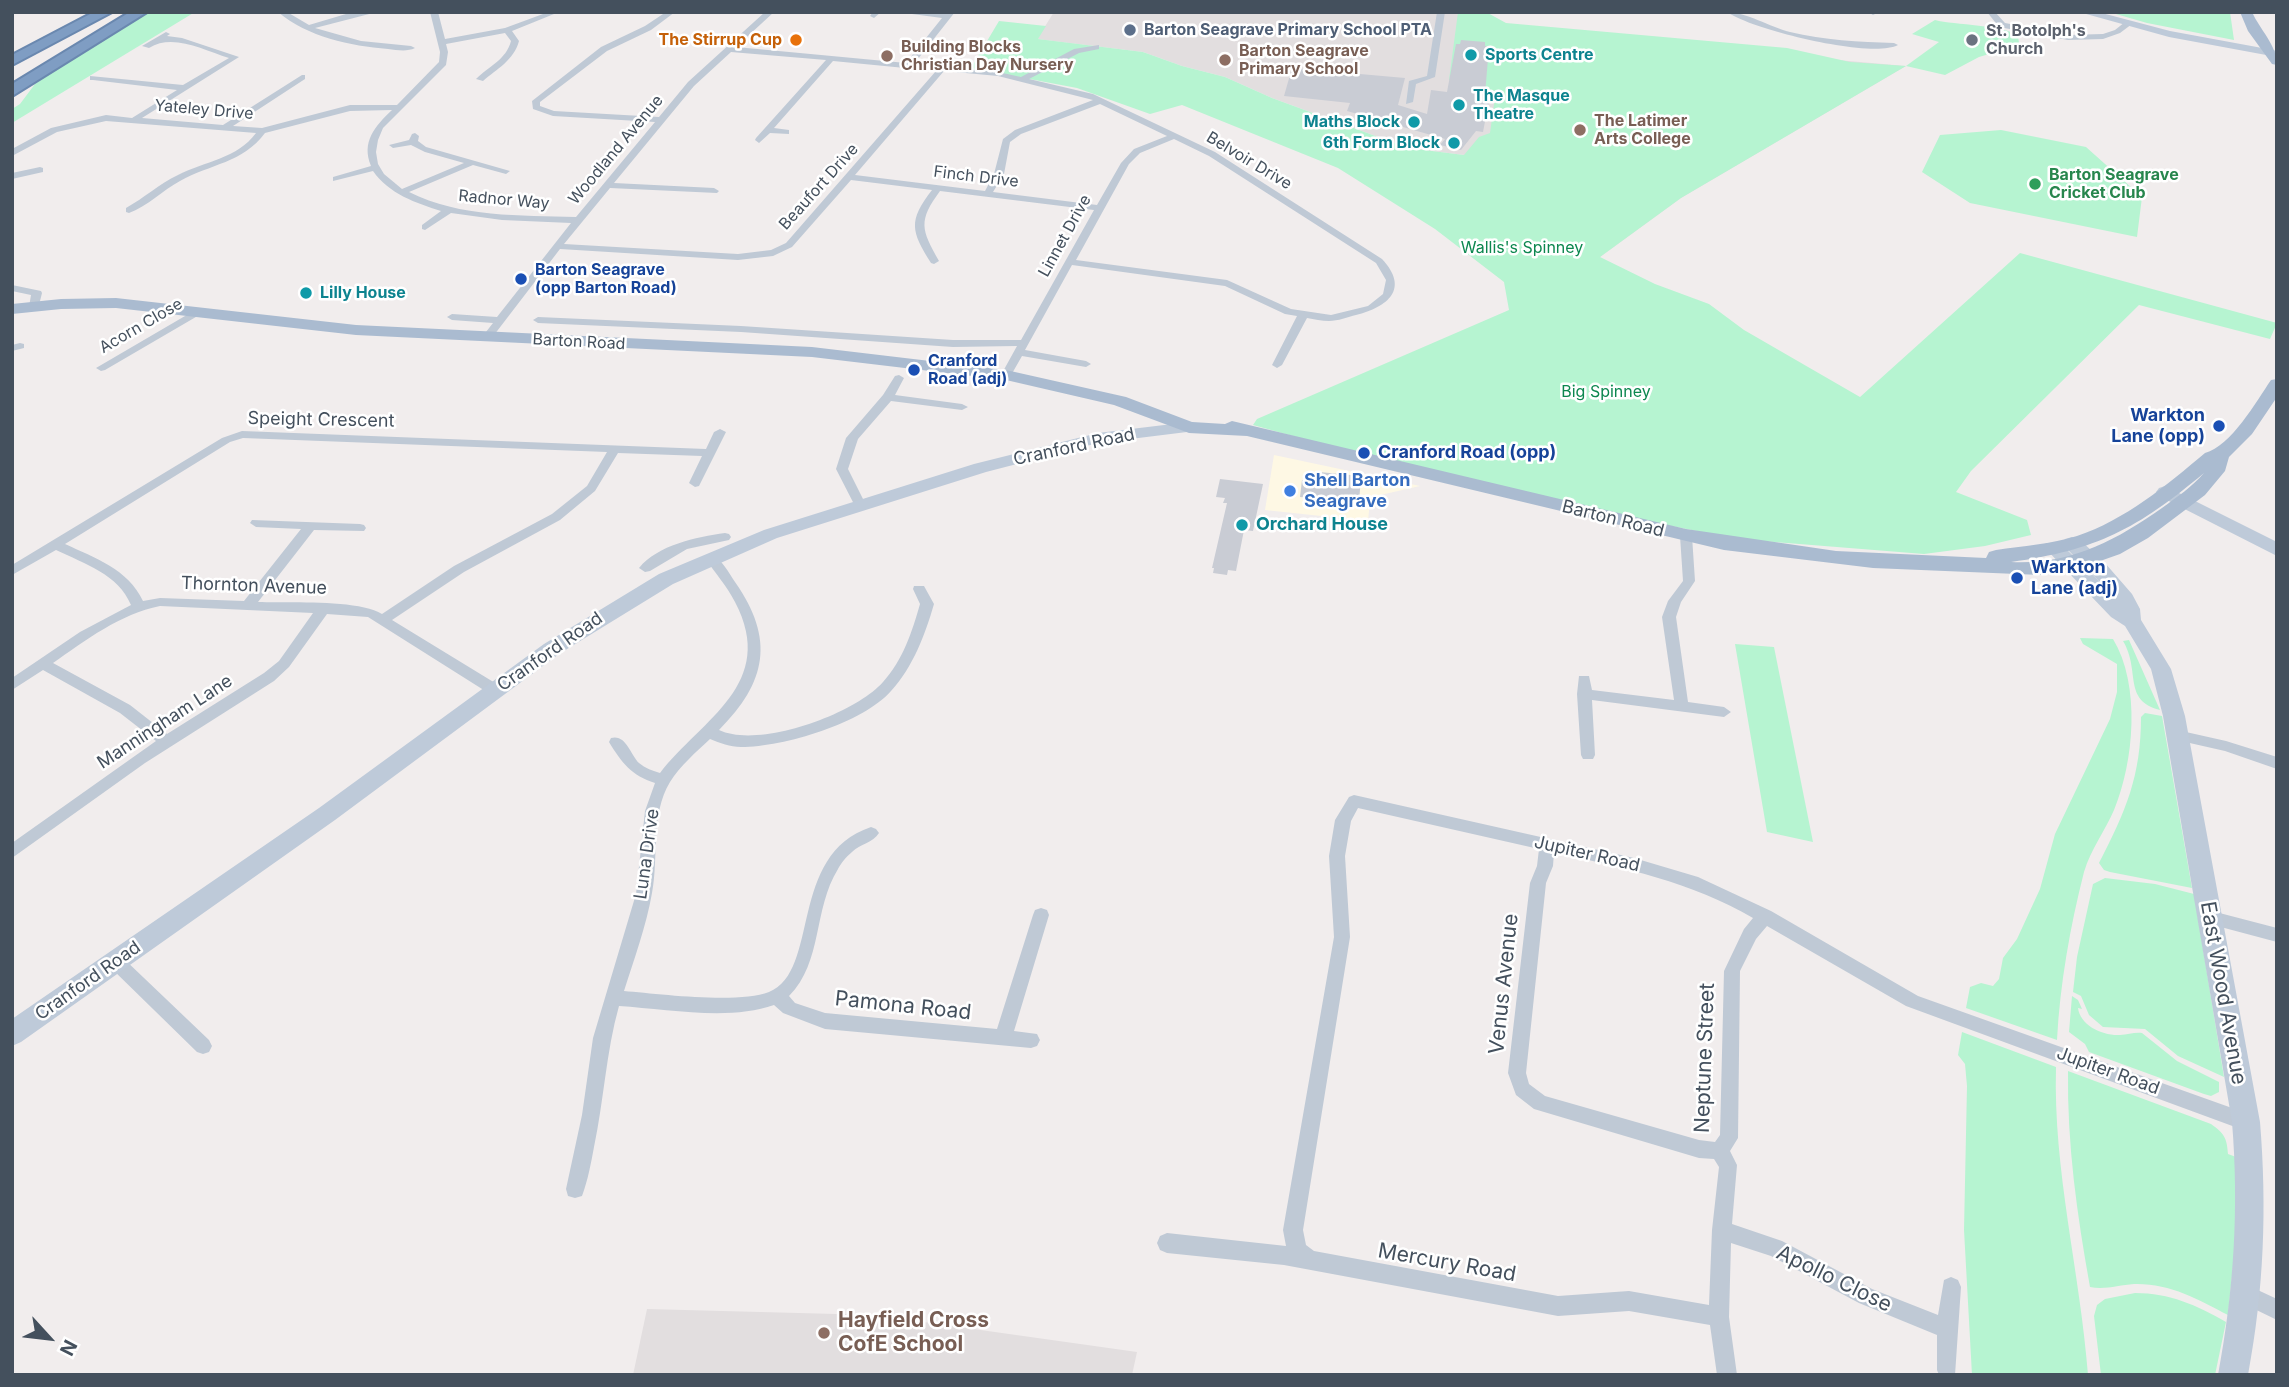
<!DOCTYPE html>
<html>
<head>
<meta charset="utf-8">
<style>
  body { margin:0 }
  #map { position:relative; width:2289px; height:1387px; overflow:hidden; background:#f1eded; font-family:Inter,sans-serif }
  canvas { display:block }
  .frame { position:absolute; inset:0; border:14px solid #44505d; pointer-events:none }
  .north { position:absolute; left:14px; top:1303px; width:70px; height:70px; -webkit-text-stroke:5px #fff; paint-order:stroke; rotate:117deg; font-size:19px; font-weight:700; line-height:28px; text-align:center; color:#44505d }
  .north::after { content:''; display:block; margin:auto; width:24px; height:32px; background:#44505d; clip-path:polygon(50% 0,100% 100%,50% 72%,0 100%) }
</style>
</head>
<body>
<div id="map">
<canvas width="2289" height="1387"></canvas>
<div class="frame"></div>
<div class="north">N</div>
</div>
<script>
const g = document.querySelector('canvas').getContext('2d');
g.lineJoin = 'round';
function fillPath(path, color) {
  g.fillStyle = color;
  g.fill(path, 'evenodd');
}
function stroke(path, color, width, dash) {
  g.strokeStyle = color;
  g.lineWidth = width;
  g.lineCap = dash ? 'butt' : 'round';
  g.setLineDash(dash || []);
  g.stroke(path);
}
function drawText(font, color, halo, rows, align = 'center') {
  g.font = font + ' Inter,sans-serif';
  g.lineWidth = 5;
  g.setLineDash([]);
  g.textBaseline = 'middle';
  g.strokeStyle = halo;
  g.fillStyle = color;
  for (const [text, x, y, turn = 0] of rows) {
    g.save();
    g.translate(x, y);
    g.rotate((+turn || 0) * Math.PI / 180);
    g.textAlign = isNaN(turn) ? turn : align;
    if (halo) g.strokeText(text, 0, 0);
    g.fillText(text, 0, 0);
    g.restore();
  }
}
fillPath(new Path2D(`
  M1274 455 1420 486 1376 496 1370 501 1368 521 1265 510Z`), '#fef8e4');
fillPath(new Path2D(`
  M1054 12H1458V27L1906 66 1681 198 1600 257 1464 155 1408 148 1272 98 1225 77 1182 66 1143 52 1037 39Z
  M647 1309 874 1315 1137 1352 1132 1375H633Z`), '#e2dedf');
fillPath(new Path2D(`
  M149 12H195L12 123V109L20 104 35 84 57 68Z
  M1458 12H1486L1506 23 1787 48 1850 62 1906 66 1939 42 1912 34 1935 20C1954 25 2005 25 2018 36L2019 43 2013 47 1979 57 1945 75 1906 66 1681 198 1600 257 1655 284 1709 304 1744 330 1860 397 2020 253 2277 323 2270 339 2139 305 1971 471 1956 492 2027 520 2031 535 1985 546 1924 554 1737 539 1611 514 1336 448 1253 425 1257 419 1509 310 1504 282 1435 229 1338 168 1182 105 1150 114 1077 88 971 68 999 21 1046 26 1038 39 1143 52 1182 66 1225 77 1272 98 1408 148 1464 155 1479 137 1490 133 1495 97 1449 80Z
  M2109 12H2230L2234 40 2147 23Z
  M2001 130 2086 147 2142 197 2137 237 1970 203 1922 172 1940 135Z
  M2080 638 2113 639C2141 685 2134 762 2114 810 2105 831 2091 849 2084 872 2070 927 2060 984 2057 1040L1966 1008 1970 987 1981 983 1993 986 1999 979 2003 958 2017 939 2040 889 2055 834 2110 719 2117 692V664L2083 644Z
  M2129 640 2160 710C2122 700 2141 671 2123 641Z
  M1735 644 1774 647 1813 842 1767 832Z
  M2145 713 2162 716 2192 888 2110 872 2104 870 2099 863C2126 811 2141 776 2141 717Z
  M2105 878 2155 884 2194 894 2224 1077 2178 1056 2145 1029 2103 1027 2089 1015 2081 996 2073 992 2077 957 2093 884Z
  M2072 996 2078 1000 2082 1009 2078 1008C2080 1025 2102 1036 2120 1035 2128 1035 2134 1032 2142 1033L2177 1061 2219 1082V1092L2211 1096 2204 1094 2089 1052 2085 1044 2069 1032Z
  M1962 1032 2056 1067C2053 1171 2080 1271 2088 1375H1972L1964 1230 1967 1086 1965 1064 1958 1055Z
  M2068 1071 2211 1124C2224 1133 2227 1138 2228 1154L2236 1157 2238 1217 2228 1315C2198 1299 2169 1283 2134 1284 2119 1285 2105 1290 2090 1287 2077 1215 2067 1144 2068 1071Z
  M2135 1293C2170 1293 2196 1305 2226 1322L2215 1375H2101L2094 1316 2097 1305 2105 1299Z`), '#b6f4d1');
fillPath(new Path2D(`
  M1461 40 1485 42V46H1489L1485 95H1490L1483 132 1476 131 1461 150 1440 145 1445 139 1347 111 1350 103 1284 96 1292 68 1405 78 1398 105 1427 114 1431 90 1447 92 1456 44H1460Z
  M1319 472 1361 476 1359 503 1300 497 1302 480 1318 482Z
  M1220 479 1263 484 1253 531 1244 530 1236 571 1228 570 1227 575 1213 573 1214 568H1212L1227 503H1223L1225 498 1216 497Z`), '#c9ccd4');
const highway = new Path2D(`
  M94 12H112L12 65V55Z
  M130 12H147L12 96V84Z`);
stroke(highway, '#6a88af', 4);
fillPath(new Path2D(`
  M278 12H287L309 25 346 14 377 12 315 28 361 41 411 46 415 48C407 52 397 50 388 49 350 46 308 37 278 12Z
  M430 12H438L445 39 505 28 543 14 541 12 554 14 512 31 519 41C514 60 497 69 483 81L476 79C489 66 506 60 511 41L505 33 446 44 448 52 446 65 383 128 378 140 376 152 378 164 384 174 402 189 464 163 425 152 411 145 393 148 389 145 409 140 412 134 415 133 419 136 418 141 426 147 510 171 506 174 473 165 409 192C461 218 520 215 576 217L655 122 553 116 533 109 532 101 601 47 645 26 666 12H675L651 30 607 51 540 102V106L554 111 659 117 688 82 765 12H774L736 47 906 63 942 18 897 12H955L914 64 998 72 1021 77 1074 49 1099 45V49L1079 53 1029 79 1093 94 1215 152 1382 259C1410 289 1388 307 1356 315 1348 317 1338 321 1329 321 1322 321 1314 319 1307 318L1282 365 1277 368 1272 365 1297 316 1285 314 1225 286 1072 265 1025 350 1086 361 1091 364 1086 367 1022 356 1010 377 1006 378 1001 375 1017 346 953 347 741 332 538 323 533 320 538 317 741 326 953 340H1021L1094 210 940 191C918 221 921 229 939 261L934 264 931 263C911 231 908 221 932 190L851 180 792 247 773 256 738 260 560 249 491 339 487 340 482 337 493 323 452 320 447 317 452 314 497 317 571 223 502 220 451 213 425 230 422 229V225L441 211C416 203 389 194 373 171L333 181V177L371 166C361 142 375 126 392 110L350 111 265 133C243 163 210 164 180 181 163 190 148 206 129 213L126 212V208C144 198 159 184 178 175 205 161 237 159 256 133L106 121 57 132 12 156V149L51 128 106 115 132 118 177 90 93 80H90V76L183 85 229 58C203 50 173 33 149 48L142 46 166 32 170 34 167 36 182 38 239 57 142 118 223 125 302 75H305V79L233 126 262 128 350 105H397L439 62 440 52ZM731 52 826 60 756 138 755 140 759 143 770 133 789 134V130L774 128 833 61 936 71 786 243 771 250 738 254 564 244 610 188 717 193 719 191 714 188 614 183 694 86ZM944 71 998 76 1093 100 1015 130 1003 139 994 174 985 191 855 175ZM1100 104 1167 136 1134 149 1121 163 1097 205 993 192 1004 174 1010 142 1021 134ZM1174 139 1209 156 1376 263 1386 280 1383 294 1368 306 1331 315 1291 309 1227 280 1076 260 1129 164 1140 153Z
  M873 12H881L874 18 870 16Z
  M1437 12H1445L1435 77 1416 84 1413 102 1406 104 1409 81 1427 76Z
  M1727 12C1746 12 1770 27 1790 32 1824 40 1859 42 1894 43L1898 45C1871 59 1753 30 1727 12Z
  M1868 12H1876L1877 13 1873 15Z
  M1987 12H1995L2005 23 2068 35 2103 34 2115 30 2125 22 2132 24 2120 33 2103 39 2068 40 1999 27Z
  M40 167 43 168V172L12 179V173Z
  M12 285 41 291 42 293 38 309 34 310 29 307 31 295 12 291Z
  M197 309 202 312 201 314 105 370 101 371 96 368Z
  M20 343 24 344V348L12 351V345Z
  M899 375 904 378 895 395 962 404 968 407 962 410 891 401 858 439 848 469 866 505 864 508H856L836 469 846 438 883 395 895 376Z
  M720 429 726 432 699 486 695 487 689 483 702 456 618 453 595 491 560 520 464 572 392 620 500 686 502 690 500 694H490L368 617 327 614 289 667 274 681 145 763 12 858V843L156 741 120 713 43 670 12 690V678L80 632 131 605C118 574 85 564 56 550L12 575V565L222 438 242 431 706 449 714 432ZM243 438 607 452 587 486 552 514 454 566 382 614C358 599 288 603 258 602L314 530 364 531 366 528 364 525 360 524 252 520 250 523 256 527 301 529 244 601 160 598 143 601C128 569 95 558 65 544L230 442ZM160 606 313 613 279 661 264 673 167 734 130 705 53 663C86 640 120 614 160 606Z
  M1686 532 1692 536 1695 581 1681 602 1676 617 1688 702 1724 707 1731 712 1724 717 1592 700 1595 755 1593 759H1583L1581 755 1577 694 1579 676H1589L1592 690 1674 700 1662 617 1668 601 1683 581 1680 536Z
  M725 533 729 534 731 537 729 540 687 549 650 571 645 572 639 568C658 545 696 537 725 533Z
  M711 554C721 558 729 573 735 582 775 639 767 682 719 730 759 749 855 714 883 682 903 660 912 632 920 604L913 589 914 586H924L934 604C925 635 913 667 891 691 863 723 784 747 741 747 730 747 720 743 710 739 696 752 680 766 670 782 650 815 659 857 652 893 646 927 634 959 624 991 659 994 738 1004 769 992 821 971 787 855 871 827L876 829 879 833C873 843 860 844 852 852 847 856 841 863 838 869 813 909 823 962 789 996L795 1003 825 1013 997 1029 1033 915 1035 910 1041 908 1047 910 1049 915 1014 1031 1037 1034 1040 1040 1037 1046 1031 1048 825 1029 783 1013 774 1005C730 1021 666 1009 619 1006 606 1052 604 1100 594 1147 591 1163 588 1180 582 1196L575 1198 568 1196 566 1189 582 1115 593 1038 636 894 645 811 655 783C632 776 621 762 609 742L611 738C626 734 630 754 639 763 645 768 653 771 660 773 702 719 778 684 735 602 727 586 715 573 705 558Z
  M2177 730 2226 741 2277 757V769L2225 751 2172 739 2170 735 2172 731Z
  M1354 795 1634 858 1698 877 1771 911 1918 996 2246 1113 2252 1116 2255 1122 2252 1128 2246 1131 1906 1006 1767 926 1756 939 1740 971 1738 1138 1730 1151 1737 1165 1732 1224 1782 1241 1872 1289 1938 1315 1944 1280 1951 1277 1958 1280 1961 1287 1955 1375H1939L1937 1370V1335L1859 1303 1771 1256 1731 1243 1729 1317 1737 1375H1717L1710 1325 1629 1311 1558 1316 1284 1265 1167 1253 1160 1250 1157 1243 1160 1236 1167 1233 1286 1246 1283 1230 1334 937 1329 856 1335 820 1349 797ZM1358 808 1539 849 1537 866 1530 883 1508 1073 1516 1095 1534 1109 1699 1158 1714 1159 1719 1167 1712 1230 1709 1305 1629 1291 1558 1296 1314 1251 1306 1245 1303 1230 1350 937 1345 856 1351 821ZM1554 852C1623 868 1692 882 1753 918L1744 929 1724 971 1720 1135 1715 1142 1699 1140 1545 1096 1529 1084 1526 1073 1546 883 1553 866Z
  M2208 910 2277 928V942L2202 922 2200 917 2202 912Z
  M116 955 122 957 209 1040 212 1046 209 1052 203 1054 197 1052 110 967 108 962 110 957Z
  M2247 1285 2277 1299V1320L2240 1302 2237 1295 2240 1288Z`), '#bfc9d5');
fillPath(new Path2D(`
  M2079 12H2098L2170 31 2273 50 2277 51V57L2169 37Z
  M1189 422 1195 423 1198 427 1195 431 1098 443 986 472 777 538 673 584 559 654 335 820 21 1042 12 1046V1019L319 808 544 644 659 574 764 530 974 464 1098 433Z
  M2165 486 2277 542V556L2159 496 2156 492 2159 488Z
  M2072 537 2079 539 2105 563 2132 594 2140 609 2141 620 2171 669 2185 716 2260 1122C2267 1208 2264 1290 2248 1375H2218C2234 1290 2239 1208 2232 1122L2163 716 2151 669 2125 626 2111 617 2044 547 2046 543H2060L2109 591 2065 547 2063 543 2065 539Z`), '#becad9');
fillPath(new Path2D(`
  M2240 12H2252C2260 30 2277 45 2277 65L2272 64 2248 31Z
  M116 298 356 325 812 347 1006 370 1126 397 1192 422 1225 424 1232 421 1686 529 1836 551 1986 558 1989 552 1996 550C2023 546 2051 544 2077 536 2125 520 2167 485 2205 453 2231 446 2256 402 2271 380L2277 379V397L2252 434 2229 457 2225 471 2205 495 2148 538 2120 554 2086 566 2041 575 1873 568 1724 550 1247 436 1189 433 1114 405 1006 380 812 357 356 335 116 308 61 309 12 314V304L61 299ZM2204 473C2192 487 2177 497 2162 508 2115 541 2070 565 2011 562 2097 550 2137 529 2204 473Z`), '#aabbd0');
fillPath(highway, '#7f9dc3');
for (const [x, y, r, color] of [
  [1130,30,7,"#5c6f8a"],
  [796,40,7,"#e8710a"],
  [1972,40,7,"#6b7280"],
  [1471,55,7,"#0f9aa8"],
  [887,56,7,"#8d6e63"],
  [1225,60,7,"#8d6e63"],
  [1459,105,7,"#0f9aa8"],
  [1414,122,7,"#0f9aa8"],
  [1580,130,7,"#8d6e63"],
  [1454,143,7,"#0f9aa8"],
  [2035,184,7,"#2e9e5b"],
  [521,279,7,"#1a4fb4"],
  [306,293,7,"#0f9aa8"],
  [914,370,7,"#1a4fb4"],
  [2219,426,7,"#1a4fb4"],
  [1364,453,7,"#1a4fb4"],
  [1290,491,7,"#3f7fe0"],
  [1242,525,7,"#0f9aa8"],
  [2017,578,7,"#1a4fb4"],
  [824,1333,7,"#8d6e63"]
]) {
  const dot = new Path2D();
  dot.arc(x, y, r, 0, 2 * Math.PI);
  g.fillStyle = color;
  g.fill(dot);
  stroke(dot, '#fff', 2.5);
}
drawText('bold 16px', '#4e5e75', '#fff', [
  ["Barton Seagrave Primary School PTA",1144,30]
], 'left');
drawText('bold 16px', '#5b616d', '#fff', [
  ["St. Botolph's",1986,31],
  ["Church",1986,49]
], 'left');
drawText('bold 16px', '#c56008', '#fff', [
  ["The Stirrup Cup",782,40]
], 'right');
drawText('bold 16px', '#785e54', '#fff', [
  ["Building Blocks",901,47],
  ["Christian Day Nursery",901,65],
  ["Barton Seagrave",1239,51],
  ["Primary School",1239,69],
  ["The Latimer",1594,121],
  ["Arts College",1594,139]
], 'left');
drawText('bold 16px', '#0d838f', '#fff', [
  ["Sports Centre",1485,55],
  ["The Masque",1473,96],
  ["Theatre",1473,114],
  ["Maths Block",1400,122,"right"],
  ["6th Form Block",1440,143,"right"],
  ["Lilly House",320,293]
], 'left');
drawText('16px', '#44505d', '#fff', [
  ["Yateley Drive",204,110,5],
  ["Woodland Avenue",616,150,-50],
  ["Belvoir Drive",1249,161,31],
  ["Finch Drive",976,177,7],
  ["Beaufort Drive",819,187,-48],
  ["Radnor Way",504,200,5],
  ["Linnet Drive",1065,236,-61],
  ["Acorn Close",141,326,-30],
  ["Barton Road",579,342,3]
]);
drawText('bold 16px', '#27864d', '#fff', [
  ["Barton Seagrave",2049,175],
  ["Cricket Club",2049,193]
], 'left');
drawText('16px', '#0c874f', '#fff', [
  ["Wallis's Spinney",1522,248],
  ["Big Spinney",1606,392]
]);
drawText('bold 16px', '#164399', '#fff', [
  ["Barton Seagrave",535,270],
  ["(opp Barton Road)",535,288],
  ["Cranford",928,361],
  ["Road (adj)",928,379]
], 'left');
drawText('bold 18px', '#164399', '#fff', [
  ["Warkton",2205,416,"right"],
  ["Lane (opp)",2205,437,"right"],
  ["Cranford Road (opp)",1378,453],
  ["Warkton",2031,568],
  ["Lane (adj)",2031,589]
], 'left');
drawText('18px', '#44505d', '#fff', [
  ["Speight Crescent",321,420,1],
  ["Cranford Road",1074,447,-12],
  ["Barton Road",1613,519,14],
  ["Thornton Avenue",254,586,2],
  ["Cranford Road",550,652,-35],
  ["Manningham Lane",165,722,-33],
  ["Luna Drive",647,854,-82],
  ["Jupiter Road",1587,854,13],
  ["Cranford Road",88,981,-35],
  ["Jupiter Road",2108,1071,20]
]);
drawText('bold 18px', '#366cbe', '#fff', [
  ["Shell Barton",1304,481],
  ["Seagrave",1304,502]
], 'left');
drawText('bold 18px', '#0d838f', '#fff', [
  ["Orchard House",1256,525]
], 'left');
drawText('21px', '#44505d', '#fff', [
  ["Venus Avenue",1504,984,-84],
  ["East Wood Avenue",2223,993,80],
  ["Pamona Road",903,1006,6],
  ["Neptune Street",1705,1058,-88],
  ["Mercury Road",1447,1263,10],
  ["Apollo Close",1834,1279,26]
]);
drawText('bold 21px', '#785e54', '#fff', [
  ["Hayfield Cross",838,1321],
  ["CofE School",838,1345]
], 'left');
</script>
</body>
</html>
